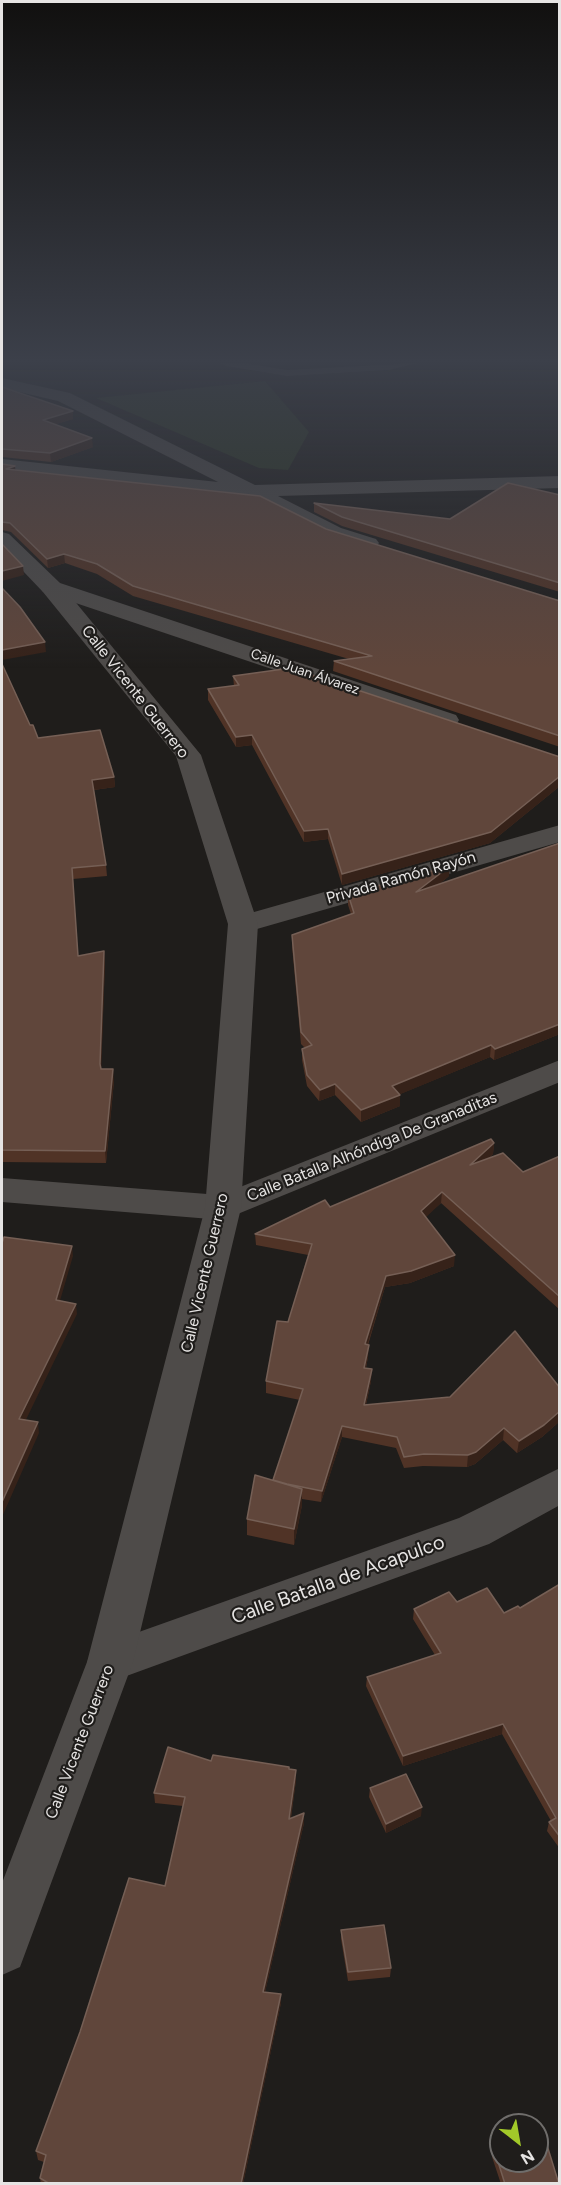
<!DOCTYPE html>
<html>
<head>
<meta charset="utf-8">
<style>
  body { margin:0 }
  #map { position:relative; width:561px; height:2185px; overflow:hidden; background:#1f1d1b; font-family:Figtree,sans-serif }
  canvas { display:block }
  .frame { position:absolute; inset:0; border:3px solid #e6e4e3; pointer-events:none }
  .north { position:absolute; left:489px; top:2113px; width:60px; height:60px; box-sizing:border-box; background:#1f1d1b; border:2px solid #6f6d6b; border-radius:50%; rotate:149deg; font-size:16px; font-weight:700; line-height:24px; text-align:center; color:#e6e4e3 }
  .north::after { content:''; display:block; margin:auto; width:21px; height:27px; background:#a2c929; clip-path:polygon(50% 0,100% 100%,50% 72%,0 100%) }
</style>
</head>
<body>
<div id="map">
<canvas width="561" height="2185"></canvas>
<div class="frame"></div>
<div class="north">N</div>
</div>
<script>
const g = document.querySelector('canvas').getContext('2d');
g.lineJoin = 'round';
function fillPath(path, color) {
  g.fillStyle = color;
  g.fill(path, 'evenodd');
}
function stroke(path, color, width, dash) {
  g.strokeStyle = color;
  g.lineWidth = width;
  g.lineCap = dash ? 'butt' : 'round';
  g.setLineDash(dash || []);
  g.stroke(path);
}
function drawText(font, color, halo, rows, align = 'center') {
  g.font = font + ' Figtree,sans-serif';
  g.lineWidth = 4.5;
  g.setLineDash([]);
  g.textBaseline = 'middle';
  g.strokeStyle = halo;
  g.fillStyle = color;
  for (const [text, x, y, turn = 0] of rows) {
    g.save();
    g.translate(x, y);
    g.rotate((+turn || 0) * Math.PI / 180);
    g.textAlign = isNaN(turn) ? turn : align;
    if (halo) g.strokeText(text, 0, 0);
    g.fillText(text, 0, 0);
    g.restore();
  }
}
fillPath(new Path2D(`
  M265 381 309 432 288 470 259 468 96 398Z`), '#2a3521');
fillPath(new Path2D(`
  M221 363H244L287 370 417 363 389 370 287 376 226 366Z`), '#4e4b49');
fillPath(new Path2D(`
  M2 378 70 393 255 485 560 476V488L278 496 341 528 376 539 379 543 376 547 369 549 327 536 248 497 2 471V459L218 482 58 401 2 388Z
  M51 580 456 715 459 720 456 725 447 727 438 725 43 592 40 587 43 582Z
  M560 825V842L243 933 233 930 228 924 233 918Z
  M560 1060V1082L223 1220 2 1202V1178L220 1195Z
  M560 1468V1505L489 1544 110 1682 94 1676 87 1662 94 1648 459 1518Z`), '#4e4b49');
fillPath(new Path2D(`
  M2 532 9 534 59 582 201 755 258 924 241 1208 133 1662 20 1967 2 1975V1883L87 1662 205 1208 228 924 176 756 43 592 2 549Z`), '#4e4b49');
fillPath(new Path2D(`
  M2 387 73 411V419L56 424 93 447 51 462 2 457Z
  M2 464 15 466V470L326 529 560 601V747L333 671 334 661 349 659 133 596 97 574 65 563 48 568 11 532 2 530Z
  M560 495V592L342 526 314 512V503L450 519Z
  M2 664 30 725 38 738 114 777 115 787 94 790 106 865 107 876 73 879 78 956 105 962 101 1068 114 1081 106 1163 2 1162Z
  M233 676 560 757V786L490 843 342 885 328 839 304 842 252 745 236 747 208 700V689L234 686Z
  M560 843V1034L494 1060 490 1057 400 1094V1106L361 1122 335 1095 319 1101 307 1086 302 1060V1049L305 1048 301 1044 292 946V935L351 914 348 905V894L449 876 438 885Z
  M494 1143 493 1154 489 1158 523 1172 560 1156V1310L441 1203 425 1217 454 1266 410 1283 385 1287 368 1345V1357L366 1368 371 1381 366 1405 560 1388V1421L542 1437 517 1453 503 1440 475 1464 467 1467 423 1466 404 1468 396 1448 342 1437 321 1502 302 1499V1505L294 1545 247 1535V1519L273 1480 300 1400 266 1393V1381L288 1322 308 1255 256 1245 255 1234 330 1207Z
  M560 1584V1849L547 1831 549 1822 551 1821 502 1734 403 1766 366 1686 367 1677 435 1655 413 1619 414 1609 457 1602 504 1613 520 1608Z
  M211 1761 289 1767V1770L296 1780 291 1818 304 1823 265 1992 281 2003 243 2184H41L40 2178 44 2162 38 2160 36 2151 165 1886 183 1806 155 1803 154 1793Z
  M370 1788 421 1816 386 1833 369 1797Z
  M341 1930 391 1968 390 1977 348 1981 341 1939Z
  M494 2149 559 2184H501L492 2157Z`), '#503326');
fillPath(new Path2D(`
  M73 411V419L44 428 43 420Z
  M92 438 93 447 51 462 50 453Z
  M15 466 16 475 6 469Z
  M64 554 65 563 48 568 47 559Z
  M23 566 24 575 2 581V571Z
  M45 642 46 652 2 660V650Z
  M252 735V745L236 747V737Z
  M560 776V786L490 843 342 885V874Z
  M114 777 115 787 93 790 92 780Z
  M328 829V839L304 842V831Z
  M450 866 449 876 416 903V892Z
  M104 951 105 962 101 1075 100 1064Z
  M560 1024V1034L494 1060 495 1049Z
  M491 1045 490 1057 391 1098 392 1086Z
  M113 1069 114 1081 106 1163 105 1151Z
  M335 1084V1095L319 1101 320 1090Z
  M400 1095V1106L361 1122V1110Z
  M494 1143 493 1154 469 1177 470 1165Z
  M442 1192 441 1203 420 1223 421 1211Z
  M72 1246 73 1256 57 1311 56 1300Z
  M455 1255 454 1266 410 1283 385 1287 364 1356 365 1344 386 1276Z
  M76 1304 77 1314 21 1430 19 1419Z
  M369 1345 368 1357 363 1379 364 1368Z
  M372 1369 371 1381 363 1417 364 1405Z
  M560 1411V1421L542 1437 517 1453 519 1441Z
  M38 1422 39 1433 2 1517V1502Z
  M342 1426V1437L321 1502 322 1491Z
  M504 1428 503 1440 475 1464 467 1467 468 1455Z
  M302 1489V1505L294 1545V1529Z
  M503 1724 502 1734 403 1766V1756Z
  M296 1770V1780L289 1828V1819Z
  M422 1807 421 1816 386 1833V1824Z
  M304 1813V1823L263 2001V1992Z
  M281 1994V2003L243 2184H241Z`), '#362219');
const building = new Path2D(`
  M2 387 73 411 43 420 92 438 50 453 2 449Z
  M2 464 15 466 6 469 260 496 326 529 560 601V736L334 661 372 656 133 586 97 564 64 554 47 559 10 523 2 522Z
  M508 483 560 495V583L342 517 314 503 450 519Z
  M2 544 23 566 2 571Z
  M2 588 20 607 45 642 2 650Z
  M2 664 30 725H33L38 738 100 730 114 777 92 780 106 865 72 868 78 956 104 951 100 1064 101 1069H113L105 1151 2 1150Z
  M291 668 560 757V776L491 832 342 874 328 829 304 831 252 735 236 737 208 689 239 685 233 676Z
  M560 843V1024L495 1049 491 1045 392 1086 400 1095 361 1110 335 1084 320 1090 307 1075 302 1049 312 1045 301 1032 292 935 354 913 348 894 450 866 416 892Z
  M491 1139 494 1143 470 1165 503 1153 523 1172 560 1156V1297L442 1192 421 1211 455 1255 411 1271 386 1276 365 1344 369 1345 364 1368 372 1369 364 1405 450 1397 515 1331 560 1388V1411L544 1425 519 1441 504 1428 476 1452 468 1455 424 1454 404 1457 397 1437 342 1426 322 1491 287 1484 273 1480 303 1389 266 1381 277 1321 288 1322 312 1244 255 1234 325 1200 330 1207Z
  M4 1237 72 1246 56 1300 76 1304 19 1419 38 1422 2 1502V1243Z
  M255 1475 302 1489 294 1529 247 1519Z
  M560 1584V1837L549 1822 556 1818 503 1724 403 1756 367 1677 441 1653 414 1609 449 1592 457 1602 487 1588 504 1613 518 1606 520 1608Z
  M168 1747 211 1761 213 1755 289 1767V1769L296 1770 289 1819 304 1813 263 1992 281 1994 241 2184H50L40 2178 46 2155 36 2151 80 2032 129 1878 165 1886 185 1797 154 1793Z
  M406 1774 422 1807 386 1824 370 1788Z
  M384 1925 391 1968 348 1972 341 1930Z
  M542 2129 559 2184H505L494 2149 501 2146V2161H537V2132Z`);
fillPath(building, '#60463b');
stroke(building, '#755f55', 1.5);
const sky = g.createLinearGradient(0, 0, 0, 669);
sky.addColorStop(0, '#11100f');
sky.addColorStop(0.54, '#3c404a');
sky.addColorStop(1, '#3c404a00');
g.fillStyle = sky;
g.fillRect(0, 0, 561, 669);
drawText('14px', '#e6e4e3', '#1f1d1b', [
  ["Calle Juan Álvarez",305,672,19]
]);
drawText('16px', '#e6e4e3', '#1f1d1b', [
  ["Calle Vicente Guerrero",135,692,52],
  ["Privada Ramón Rayón",401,878,-16],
  ["Calle Batalla Alhóndiga De Granaditas",372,1147,-22],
  ["Calle Vicente Guerrero",205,1273,-77],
  ["Calle Vicente Guerrero",80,1742,-69]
]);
drawText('20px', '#e6e4e3', '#1f1d1b', [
  ["Calle Batalla de Acapulco",338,1580,-20]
]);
</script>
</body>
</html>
